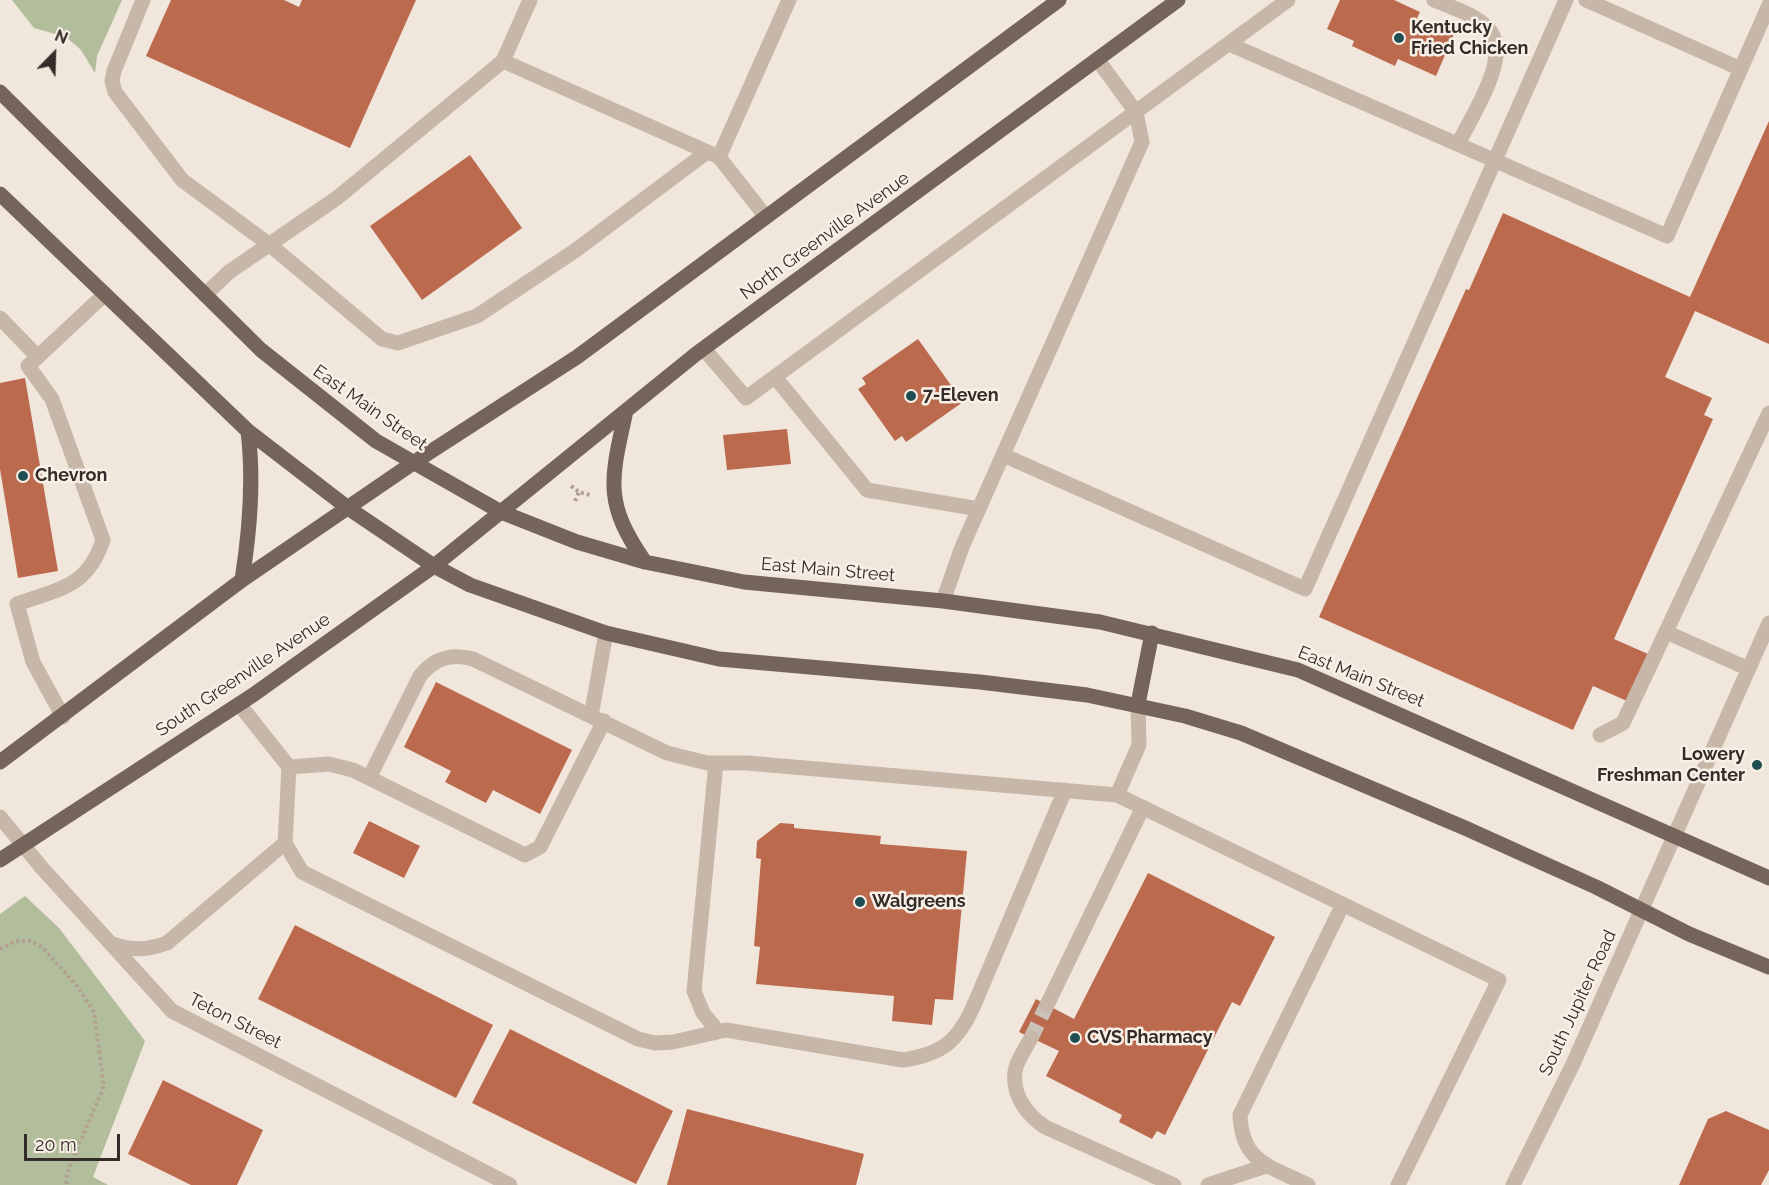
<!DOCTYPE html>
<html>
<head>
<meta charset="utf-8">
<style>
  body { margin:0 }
  #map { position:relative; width:1769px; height:1185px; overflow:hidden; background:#f0e6db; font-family:Raleway,sans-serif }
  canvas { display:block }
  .north { position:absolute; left:24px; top:24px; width:60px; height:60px; -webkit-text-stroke:4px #f8f0e7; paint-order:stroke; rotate:23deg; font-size:16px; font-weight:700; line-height:24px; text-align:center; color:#342c28 }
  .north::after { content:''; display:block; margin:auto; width:21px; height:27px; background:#342c28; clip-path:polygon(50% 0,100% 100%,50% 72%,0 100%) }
  .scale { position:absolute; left:24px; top:1134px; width:96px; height:27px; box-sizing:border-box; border:3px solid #342c28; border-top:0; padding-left:8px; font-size:18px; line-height:21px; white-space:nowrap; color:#342c28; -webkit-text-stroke:4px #f8f0e7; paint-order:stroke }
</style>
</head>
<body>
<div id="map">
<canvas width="1769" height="1185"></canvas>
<div class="north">N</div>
<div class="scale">20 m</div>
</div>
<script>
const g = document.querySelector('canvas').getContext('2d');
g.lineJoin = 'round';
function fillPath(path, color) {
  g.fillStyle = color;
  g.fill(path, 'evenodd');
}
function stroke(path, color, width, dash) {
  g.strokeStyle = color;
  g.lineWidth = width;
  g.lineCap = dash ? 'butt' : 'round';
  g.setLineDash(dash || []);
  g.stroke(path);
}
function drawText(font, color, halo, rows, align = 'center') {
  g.font = font + ' Raleway,sans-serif';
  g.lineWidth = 5;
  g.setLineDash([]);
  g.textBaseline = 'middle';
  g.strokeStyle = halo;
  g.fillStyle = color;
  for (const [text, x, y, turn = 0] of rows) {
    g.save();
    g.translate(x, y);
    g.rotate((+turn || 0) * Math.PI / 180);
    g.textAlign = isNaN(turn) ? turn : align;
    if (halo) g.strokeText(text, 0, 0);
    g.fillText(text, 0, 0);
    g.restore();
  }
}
fillPath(new Path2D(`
  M12 0H122L97 56 95 73 81 50 66 37 34 28Z
  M25 896 59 928 145 1041 93 1177 108 1185H0V914Z`), '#b2bd9c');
fillPath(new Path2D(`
  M171 0H284L299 7 302 0H416L350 148 146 56Z
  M1340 0H1394L1420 12 1417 18 1454 34 1436 76 1398 59 1395 66 1352 46 1354 41 1327 29Z
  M1769 121V344L1695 311 1665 377 1712 398 1704 415 1713 419 1614 639 1648 654 1627 701 1593 686 1573 730 1319 617 1466 289 1469 290 1503 213 1690 297Z
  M470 155 522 228 422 300 370 226Z
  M918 339 963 402 906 442 902 436 895 441 858 389 866 384 862 378Z
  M25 378 58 571 18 578 0 469V383Z
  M787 429 791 464 727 470 723 435Z
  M436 682 572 750 540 814 493 790 486 803 445 782 451 771 404 747Z
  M369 821 420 846 404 878 353 853Z
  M780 823 794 824V828L881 836 880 844 967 851 953 1000 935 999 932 1025 892 1021 894 996 756 984 760 947 754 946 761 859 756 858 757 841Z
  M1148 873 1275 937 1240 1006 1232 1002 1165 1135 1157 1131 1152 1139 1119 1122 1122 1115 1046 1076 1059 1051 1019 1032 1036 999 1074 1019Z
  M295 925 493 1025 456 1098 258 999Z
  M510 1029 673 1111 636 1184 472 1103Z
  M163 1080 263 1130 237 1185H191L128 1154Z
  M687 1109 864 1154 856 1185H667Z
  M1726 1111 1769 1130V1170L1761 1185H1679L1708 1119Z`), '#bc6a4d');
stroke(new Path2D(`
  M1031 1038 1047 1005`), '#cac1b7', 15, [15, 8]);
stroke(new Path2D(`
  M571 486 579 492 590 495
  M575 501 579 492
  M0 949 16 941H31L42 947 77 986 94 1012 104 1086 67 1173 66 1185`), '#b2a193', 4, [3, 3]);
stroke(new Path2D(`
  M143 0 114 71 112 81 115 92 182 180 270 245 382 339 398 343 477 316 576 250 707 152
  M1434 0C1452 8 1479 15 1491 32 1510 60 1471 117 1458 144
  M1586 0 1741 69
  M1229 44 1667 236 1769 5
  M503 61 719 157 766 217
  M719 157 789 0
  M205 295 229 272 337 198 503 61 530 0
  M0 318 38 357
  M704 349 746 398 1288 0
  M775 377 867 490 979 509
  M1003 455 1305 589 1566 0
  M943 601 962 547 1142 142 1136 112 1097 59
  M1666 632 1749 669
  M239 704 289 767 285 843 302 872 638 1039 655 1043 673 1042 726 1030 903 1060C943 1054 958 1041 974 1005L1065 790
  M591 716 606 633
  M63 717 33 662 17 604C60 588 87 588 103 540L52 399 28 366 105 294
  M1600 735 1623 723 1769 413
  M716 763 694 991 703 1013 718 1031
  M289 767 329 764 353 770 525 855 540 847 604 721
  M369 778 420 676C434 658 451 653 473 659L667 753 707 763H747L1117 795 1499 980 1398 1185
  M1117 795 1139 745 1138 704
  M0 817 42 868 172 1011 510 1185
  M113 944C133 951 147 950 167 943L285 843
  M1047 1005 1143 807
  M1031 1038C1026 1048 1016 1061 1015 1072 1012 1095 1027 1115 1045 1127L1174 1185
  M1208 1185 1266 1166
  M1308 1185C1271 1166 1242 1164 1240 1115L1343 904
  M1513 1185 1573 1064 1769 623`), '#c7b7a8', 15);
stroke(new Path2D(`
  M0 92 261 350 376 441 501 512 577 542 645 562 744 582 943 601 1100 622 1298 670 1769 878
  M0 194 248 431 348 508 434 566 470 585 606 633 719 659 980 682 1087 695 1185 716 1241 733 1465 828 1596 887 1689 934 1769 967
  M626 411C611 479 603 502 645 562
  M242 580C250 529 254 481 248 431
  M1138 704 1152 633
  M0 762 242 580 413 463 577 357 1059 0
  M0 860 253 695 434 566 696 354 1178 0`), '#75645a', 15);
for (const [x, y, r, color] of [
  [1399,38,6,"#214e52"],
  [911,396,6,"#214e52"],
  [23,476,6,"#214e52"],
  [1757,765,6,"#214e52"],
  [860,902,6,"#214e52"],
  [1075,1038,6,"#214e52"]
]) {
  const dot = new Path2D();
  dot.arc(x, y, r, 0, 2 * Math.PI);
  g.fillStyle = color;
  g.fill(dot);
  stroke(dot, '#f8f0e7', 2);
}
drawText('bold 18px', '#342c28', '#f8f0e7', [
  ["Kentucky",1411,28],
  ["Fried Chicken",1411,49],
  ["7-Eleven",923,396],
  ["Chevron",35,476],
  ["Lowery",1745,755,"right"],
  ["Freshman Center",1745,776,"right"],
  ["Walgreens",872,902],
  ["CVS Pharmacy",1087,1038]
], 'left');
drawText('18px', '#342c28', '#f8f0e7', [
  ["North Greenville Avenue",825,236,-36],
  ["East Main Street",370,408,35],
  ["East Main Street",828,570,5],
  ["South Greenville Avenue",243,675,-34],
  ["East Main Street",1361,677,22],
  ["South Jupiter Road",1578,1003,-65],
  ["Teton Street",235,1021,27]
]);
</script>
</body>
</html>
